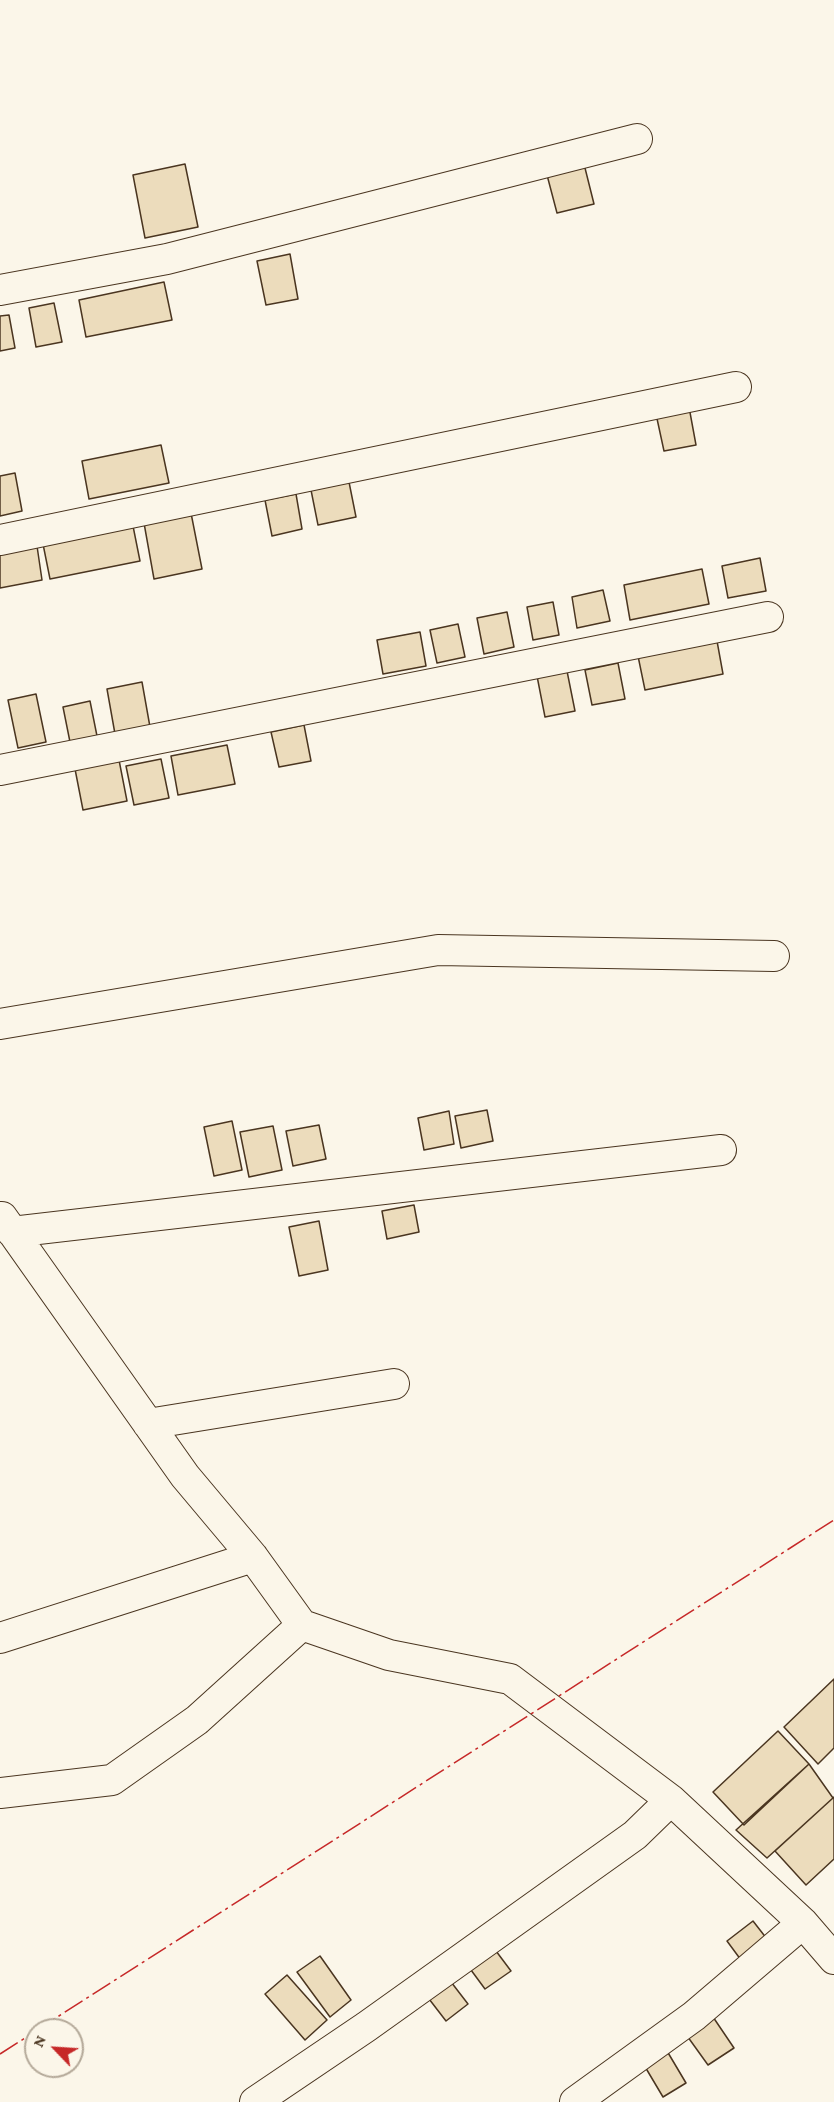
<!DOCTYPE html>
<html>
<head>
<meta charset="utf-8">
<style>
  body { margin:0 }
  #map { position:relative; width:834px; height:2102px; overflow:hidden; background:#fbf6e9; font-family:"Crimson Pro",serif }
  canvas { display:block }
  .north { position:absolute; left:24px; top:2018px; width:60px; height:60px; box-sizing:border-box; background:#fbf6e9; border:2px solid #b4a999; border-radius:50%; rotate:295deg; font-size:16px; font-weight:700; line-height:24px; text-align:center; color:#4a3520 }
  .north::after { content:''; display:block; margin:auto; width:21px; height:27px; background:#c62828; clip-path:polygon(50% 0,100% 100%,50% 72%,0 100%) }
</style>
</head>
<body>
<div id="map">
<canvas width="834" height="2102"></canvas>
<div class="north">N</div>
</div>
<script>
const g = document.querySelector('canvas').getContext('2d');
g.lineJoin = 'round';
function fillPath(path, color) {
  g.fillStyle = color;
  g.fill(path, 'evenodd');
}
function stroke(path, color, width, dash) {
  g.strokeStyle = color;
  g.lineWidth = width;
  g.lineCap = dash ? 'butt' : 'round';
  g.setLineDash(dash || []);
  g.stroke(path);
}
const building = new Path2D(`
  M185 164 198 227 145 238 133 175Z
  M584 164 594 204 557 213 547 175Z
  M290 254 298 299 266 305 257 261Z
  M164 282 172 320 86 337 79 300Z
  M54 303 62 342 36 347 29 308Z
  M9 315 15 348 0 351V316Z
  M689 407 696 445 664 451 656 414Z
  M161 445 169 483 89 499 82 461Z
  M15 473 22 511 0 516V476Z
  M349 482 356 517 318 525 311 490Z
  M296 494 302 529 272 536 265 500Z
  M191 513 202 569 154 579 144 523Z
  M133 526 140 561 50 579 43 544Z
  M37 546 42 580 0 588V553Z
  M760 558 766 591 728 598 722 566Z
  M702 569 709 604 630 620 624 585Z
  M603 590 610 621 577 628 572 597Z
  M553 602 559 635 533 640 527 607Z
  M507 612 514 647 484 654 477 618Z
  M458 624 465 657 437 663 430 630Z
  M420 632 426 666 383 674 377 640Z
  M717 641 723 674 645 690 638 656Z
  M618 663 625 699 592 705 585 670Z
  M567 671 575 711 545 717 537 676Z
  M142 682 150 727 115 734 107 689Z
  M36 694 46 742 18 748 8 700Z
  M90 701 97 736 70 742 63 707Z
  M304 725 311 761 279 767 271 732Z
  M227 745 235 784 178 795 171 756Z
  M161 759 169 798 134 805 126 766Z
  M119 760 127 801 83 810 75 769Z
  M487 1110 493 1141 461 1148 455 1116Z
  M449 1111 454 1144 424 1150 418 1118Z
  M232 1121 242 1170 214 1176 204 1127Z
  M319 1125 326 1159 293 1166 286 1131Z
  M273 1126 282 1170 249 1177 240 1132Z
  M414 1205 419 1232 387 1239 382 1211Z
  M319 1221 328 1270 299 1276 289 1227Z
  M834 1679V1748L818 1764 784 1727Z
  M778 1731 809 1764 744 1825 713 1792Z
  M809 1764 833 1798 767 1858 736 1830Z
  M834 1797V1859L806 1885 775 1851Z
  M753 1921 767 1939 741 1960 727 1941Z
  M496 1951 511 1971 485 1989 471 1970Z
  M320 1956 351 2000 330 2017 297 1972Z
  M287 1975 327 2020 305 2040 265 1994Z
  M448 1978 468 2004 446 2021 426 1995Z
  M711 2014 734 2048 708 2065 685 2033Z
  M667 2051 686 2083 663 2097 644 2065Z`);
fillPath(building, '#ecdcbc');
stroke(building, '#4a3520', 1.5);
const street = new Path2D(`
  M0 290 167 259 637 139
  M0 540 736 387
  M0 770 768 617
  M0 1024 438 950 774 956
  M2 1217 185 1476 253 1557 302 1625
  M12 1232 721 1150
  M148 1424 394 1384
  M0 1638 253 1557
  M0 1793 112 1780 197 1720 302 1625 389 1655 510 1679 671 1800 803 1923 834 1959
  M255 2102 366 2027 635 1835 671 1800
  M575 2102 694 2016 803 1923`);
stroke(street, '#4a3520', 32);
stroke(street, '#fbf6e9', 30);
stroke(new Path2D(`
  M37 2030 834 1520
  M0 2054 36 2031`), '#c62828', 1.5, [21, 4.5, 3, 4.5]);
</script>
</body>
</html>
